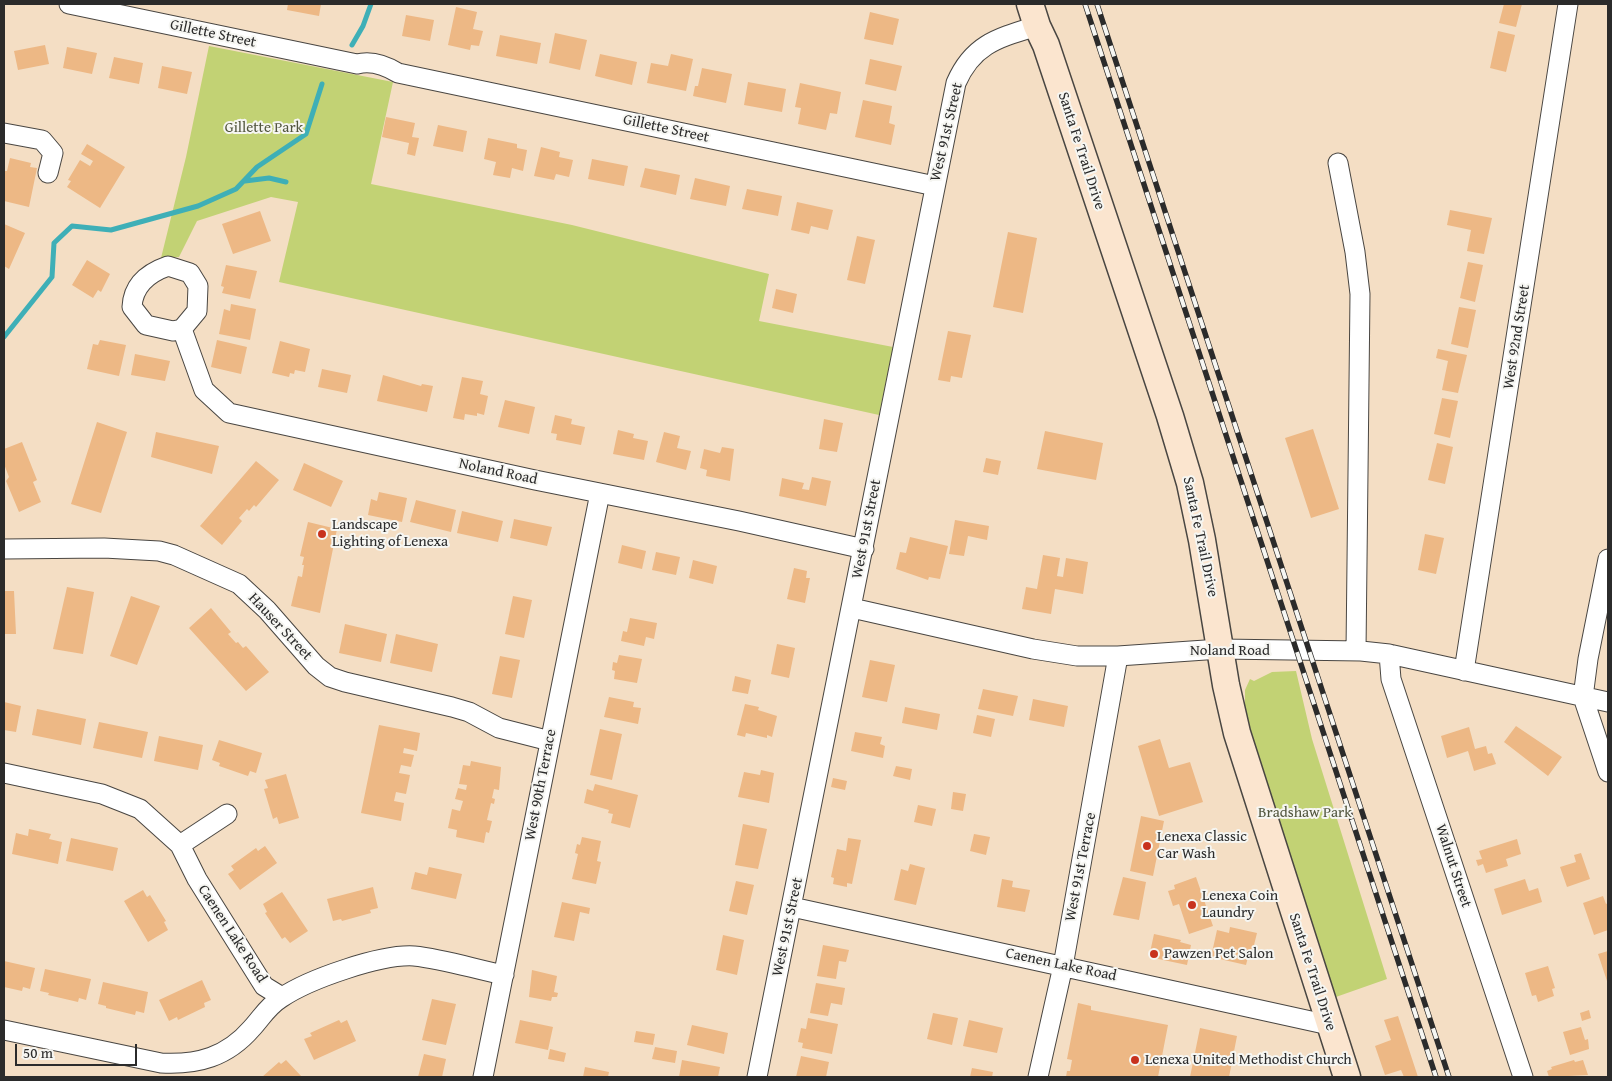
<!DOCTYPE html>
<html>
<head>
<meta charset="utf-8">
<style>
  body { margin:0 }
  #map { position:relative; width:1612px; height:1081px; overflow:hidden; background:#f4dec4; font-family:"Gentium Book Plus",serif }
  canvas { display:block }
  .frame { position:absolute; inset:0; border:5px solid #2b2b2b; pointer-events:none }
  .scale { position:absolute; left:15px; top:1044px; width:122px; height:22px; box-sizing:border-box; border:2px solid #2b2b2b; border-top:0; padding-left:6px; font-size:15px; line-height:18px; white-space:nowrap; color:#2b2b2b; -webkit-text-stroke:4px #f6f6f2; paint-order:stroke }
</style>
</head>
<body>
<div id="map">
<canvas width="1612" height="1081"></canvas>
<div class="frame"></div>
<div class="scale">50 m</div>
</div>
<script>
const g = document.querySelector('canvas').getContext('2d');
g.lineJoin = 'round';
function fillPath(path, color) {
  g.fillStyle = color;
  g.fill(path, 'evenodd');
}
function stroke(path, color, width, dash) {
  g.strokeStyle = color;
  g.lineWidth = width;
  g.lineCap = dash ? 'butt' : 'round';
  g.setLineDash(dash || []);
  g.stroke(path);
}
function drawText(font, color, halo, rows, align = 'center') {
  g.font = font + ' "Gentium Book Plus",serif';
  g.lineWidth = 4;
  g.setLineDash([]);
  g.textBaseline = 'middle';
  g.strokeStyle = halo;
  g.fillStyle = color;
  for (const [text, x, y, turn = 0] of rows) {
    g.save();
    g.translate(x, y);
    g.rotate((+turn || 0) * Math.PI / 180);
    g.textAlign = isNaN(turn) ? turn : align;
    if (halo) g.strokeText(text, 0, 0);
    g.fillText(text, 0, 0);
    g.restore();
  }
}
fillPath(new Path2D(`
  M209 46 393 82 371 184 572 225 769 274 759 321 893 347 879 415 279 282 298 202 271 197 197 221 179 257 161 258 186 157Z
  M1296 671 1312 739 1387 979 1333 998 1256 754 1245 708V690L1250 679 1254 681 1272 672Z`), '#c2d274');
stroke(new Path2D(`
  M352 45 363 26 371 4
  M245 181 269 178 286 182
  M4 337 52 277 54 243 72 226 111 230 198 206 236 189 257 167 306 134 322 84`), '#3eafb7', 5);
fillPath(new Path2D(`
  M288 4H321L319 16 287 10Z
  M1504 4H1522L1516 27 1499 23Z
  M456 7 477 12 473 29 483 31 479 46 471 45 470 50 448 45Z
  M870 12 899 19 893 45 864 39Z
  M406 15 434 20 430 41 402 36Z
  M1498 31 1515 35 1506 72 1490 68Z
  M555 33 587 40 580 70 549 63Z
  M500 35 541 43 537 64 496 56Z
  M45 45 49 64 18 70 14 51Z
  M67 47 97 53 92 74 63 68Z
  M600 54 637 62 632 85 595 76Z
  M671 54 693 59 686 91 647 83 651 63 668 66Z
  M114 57 143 63 139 84 109 78Z
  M870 59 902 66 896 91 865 84Z
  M162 66 192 72 187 94 158 88Z
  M702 68 732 74 726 103 693 96 695 86H698Z
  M748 82 786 89 782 112 744 105Z
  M800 83 841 92 837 114 830 113 826 130 798 124 801 108 795 107Z
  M863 100 892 106 889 123 895 125 891 145 855 137Z
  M386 117 415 123 412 137 419 138 415 156 407 154 409 143 382 137Z
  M438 125 467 131 463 152 433 146Z
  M488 138 517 144V148L527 150 523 171 512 168 510 178 493 175 496 162 484 159Z
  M87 144 125 167 100 208 67 187 71 181 68 180 80 160 90 166 93 161 81 154Z
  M541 147 560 152 559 157 573 160 569 177 556 174 554 180 534 176Z
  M10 158 31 163 30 167 37 168 29 207 4 201V171H7Z
  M592 159 628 166 624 186 588 179Z
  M645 168 680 175 676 195 640 187Z
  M695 178 730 186 726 206 690 199Z
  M747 189 782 196 778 216 742 209Z
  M797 202 833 210 828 230 811 226 809 234 791 230Z
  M1450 210 1492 218 1484 254 1467 251 1471 230 1447 225Z
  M260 211 271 241 233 254 222 224Z
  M4 224 25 233 9 269 4 266Z
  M1008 232 1037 238 1023 313 993 307Z
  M857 236 875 240 865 284 847 280Z
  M87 260 110 274 101 292 98 290 93 298 72 285Z
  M1468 262 1483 265 1475 302 1460 298Z
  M226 265 257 271 250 299 222 293 224 287 221 286Z
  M776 289 797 294 793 313 772 308Z
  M231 304 256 309 250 340 219 334 224 309 230 311Z
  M1459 307 1476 310 1468 348 1451 344Z
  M948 331 971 335 962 378 951 376 950 382 938 380Z
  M100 340 126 345 119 376 87 369 93 344 98 345Z
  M217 340 247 347 241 374 211 367Z
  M280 341 310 349 305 372 295 370 294 374 290 373 289 377 272 373Z
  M1438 349 1467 355 1458 393 1442 390 1448 361 1436 358Z
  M135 354 170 361 165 381 131 375Z
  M322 369 351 375 347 393 318 387Z
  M383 375 421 386 422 384 433 386 427 412 377 401Z
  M462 377 483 381 480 394 488 396 484 415 477 413V416L465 414 464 420 453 418Z
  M1442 398 1458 401 1450 438 1434 434Z
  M505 400 535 407 529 434 498 427Z
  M555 415 572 419 571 424 585 427 581 445 556 440 557 434 551 433Z
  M824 419 843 423 837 452 819 449Z
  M97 422 127 432 101 513 71 504Z
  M1313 429 1339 509 1311 518 1285 438Z
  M618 430 634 434 633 438 648 441 644 460 613 454Z
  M1045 431 1103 443 1096 480 1037 469Z
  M156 432 219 446 212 474 151 457Z
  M664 432 680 436 677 448 691 451 686 470 656 462Z
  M22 442 37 480 33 482 41 502 19 512 6 481 9 477 4 464V449Z
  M1437 443 1453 447 1445 484 1428 480Z
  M722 447 734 449 730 481 706 476 707 470 700 468 704 449 720 453Z
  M986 458 1001 461 998 475 983 472Z
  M256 461 279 480 256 507 254 505 249 511 247 509 239 518 242 521 222 545 200 526Z
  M304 463 343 481 331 507 293 490Z
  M812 477 831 481 826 506 779 496 782 478 804 483 802 489 809 490Z
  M379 492 407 498 402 522 368 515 371 499 377 501Z
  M416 500 456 510 451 532 410 522Z
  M462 511 503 521 498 542 457 533Z
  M514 519 552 527 547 546 510 538Z
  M955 520 989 526 987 540 968 536 964 556 949 554Z
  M308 522 337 529 320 613 291 606 298 576 302 577 304 565H302L304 557 300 556Z
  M1425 534 1444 538 1436 574 1418 570Z
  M910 537 948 546 940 579 929 577 928 580 896 569 900 552 906 553Z
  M622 545 646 551 642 569 618 563Z
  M656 552 680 557 676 575 652 570Z
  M1043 555 1060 558 1057 576 1063 577 1066 558 1088 562 1083 594 1055 589 1051 614 1022 609 1026 587 1037 589Z
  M693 560 717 566 713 584 689 578Z
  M794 568 807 571 806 578H810L805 603 787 599Z
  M67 587 94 592 83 654 53 649Z
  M4 591H14L16 634H4Z
  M131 596 160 606 137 665 110 656Z
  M513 596 532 600 524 638 505 634Z
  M211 608 231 632 228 634 236 643 238 642 243 648 246 646 269 672 246 691 189 628Z
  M630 618 657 623 654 639 646 637 644 646 621 641 623 631 627 632Z
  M345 624 387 634 381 662 339 653Z
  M396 634 438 644 432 672 390 663Z
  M777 644 795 648 789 678 771 674Z
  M619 655 642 659 637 683 614 679 615 671 612 670 613 662 617 663Z
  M500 656 520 660 512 698 492 694Z
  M870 660 895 665 887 702 862 697Z
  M735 676 751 680 748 694 732 691Z
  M983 689 1018 696 1013 716 978 709Z
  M609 697 634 702 633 707 641 708 638 724 604 717Z
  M1033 699 1068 706 1064 727 1029 720Z
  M4 702 21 706 16 732 4 730Z
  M745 704 759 707 758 710 777 716 772 737 767 735V738L746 733 745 737 737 735Z
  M905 707 940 714 937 730 902 723Z
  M37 709 86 719 81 745 32 735Z
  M977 715 995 719 991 737 973 733Z
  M99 722 148 732 142 758 93 748Z
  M379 725 420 733 417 751 404 748 403 753 414 755 411 767 401 765 399 773 410 775 406 794 396 792 394 801 404 803 401 821 361 813Z
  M1516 726 1562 757 1548 776 1504 742Z
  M1469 727 1475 749 1486 746 1488 754 1492 753 1496 764 1474 771 1468 751 1447 758 1441 736Z
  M600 729 622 734 612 780 590 775Z
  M855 732 882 737 880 744 885 746 883 758 851 751Z
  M159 736 203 745 198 770 154 761Z
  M1160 739 1169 768 1190 762 1203 802 1159 816 1138 746Z
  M219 740 262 753 256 773 250 771 248 776 219 766 220 763 212 760Z
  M471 761 501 767 499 790 494 789 492 798 495 799 494 804 491 803 487 820 492 821 489 833 486 832 484 843 456 837 457 830 448 828 452 809 460 811 463 801 455 799 458 788 466 790 467 785 459 784 463 765 470 766Z
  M896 766 912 769 910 780 893 776Z
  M761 770 774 773 769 803 738 797 744 772 760 775Z
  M286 774 299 818 279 824 277 817 273 819 264 789 268 788 265 780Z
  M833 778 847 781 845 790 831 787Z
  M595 784 638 795 630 828 611 823 613 814 608 813 609 810 584 803 587 789 593 791Z
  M953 792 966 794 963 811 951 809Z
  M918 805 936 809 932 826 914 822Z
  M1141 816 1164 821 1153 876 1130 871Z
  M743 824 767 829 758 869 735 865Z
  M29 829 51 834 49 839 62 842 58 864 12 854 16 833 28 836Z
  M974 834 990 837 986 855 970 851Z
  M582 837 601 841 597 861 601 862 596 884 572 879 578 854 575 853 577 844 580 845Z
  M71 838 118 848 113 871 66 861Z
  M848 838 861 840 852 884 847 883V887L833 884 834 878 831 877 837 849 846 851Z
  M1517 839 1521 854 1506 859 1508 866 1486 873 1483 864 1478 866 1476 860 1482 859 1479 851Z
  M265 846 277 863 240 890 228 874 234 870 231 866 256 848 258 851Z
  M1581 853 1590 879 1567 887 1560 867 1576 862 1574 855Z
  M910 864 925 868 916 905 894 900 901 869 908 871Z
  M429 867 462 874 456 899 411 889 415 872 427 875Z
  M1123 877 1146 882 1139 920 1113 915Z
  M1196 877 1213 926 1189 934 1179 904 1173 906 1168 891 1175 889 1174 885Z
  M1002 879 1013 881 1012 887 1030 890 1025 912 997 907Z
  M1525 879 1529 891 1538 888 1542 902 1502 915 1494 889Z
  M736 881 754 885 747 915 729 911Z
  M373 887 378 908 370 910 371 913 342 921 341 919 333 921 327 899Z
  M143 890 147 897 150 895 166 921 164 922 168 930 148 942 124 901Z
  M282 892 308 931 290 943 285 937 282 939 265 913 267 912 263 904Z
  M1603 896 1606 904 1608 903V930L1594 935 1583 903Z
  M562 902 590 908 589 914 580 912 574 941 554 937Z
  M1230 927 1257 933 1252 953H1249L1246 965 1211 957 1217 930 1229 933Z
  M1154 934 1181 940 1180 942 1191 945 1187 965 1149 957Z
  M723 935 744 940 737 975 716 970Z
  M823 945 849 950 846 962 839 961 836 979 817 976Z
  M1608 951V984L1598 954Z
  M4 961 35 968 30 989 23 987 22 991 4 987Z
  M1548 966 1555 988 1552 989 1554 996 1538 1002 1536 995 1532 996 1525 973Z
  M45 969 91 979 86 1000 79 998 78 1002 48 995 49 993 40 991Z
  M532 970 557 976 554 992 558 993 557 997H552L551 1001 529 997Z
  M202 980 211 1000 204 1003 205 1007 178 1020 177 1017 169 1021 159 1000Z
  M103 982 148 992 144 1013 136 1011 135 1015 106 1008V1006L98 1004Z
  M816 983 845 988 842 1005 831 1003 828 1016 810 1013Z
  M432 999 456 1004 446 1045 422 1040Z
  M1078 1003 1091 1006V1010L1168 1025 1158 1077H1066L1067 1071H1070L1072 1060 1067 1059Z
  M1589 1010 1591 1018 1582 1021 1580 1013Z
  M933 1013 958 1018 952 1045 927 1039Z
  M1398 1016 1418 1077H1404L1401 1070 1385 1075 1375 1046 1391 1040 1384 1020Z
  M808 1018 838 1024 832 1054 802 1048 803 1043 798 1042 801 1028 806 1029Z
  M339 1020 341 1023 347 1020 356 1041 314 1060 304 1039 312 1036 310 1033Z
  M520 1020 553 1027 548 1050 515 1043Z
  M969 1020 1003 1028 997 1053 963 1046Z
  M692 1025 728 1033 724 1054 687 1045Z
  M1581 1027 1585 1040 1588 1039 1589 1049 1570 1055 1563 1032Z
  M1200 1028 1237 1036 1229 1077H1190Z
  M636 1031 655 1034 653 1045 634 1042Z
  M655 1047 677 1051 675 1063 652 1059Z
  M550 1049 566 1053 564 1062 548 1059Z
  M424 1054 446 1059 442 1077H418Z
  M801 1056 829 1062 826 1077H796Z
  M286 1060 302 1077H262L279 1062 281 1064Z
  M682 1060 720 1067 718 1077H679Z
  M1574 1060 1575 1062 1583 1060 1588 1075 1549 1077 1547 1071 1552 1069 1551 1067Z
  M585 1067 609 1072 608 1077H583Z
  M972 1068 993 1072 992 1077H970Z`), '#edb885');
const minor = new Path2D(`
  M69 4 357 64C372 60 385 65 398 73L935 186
  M4 133 42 140 53 153 48 173
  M1338 163 1355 252 1360 294 1356 651
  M168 266 190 273 198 286 197 311 182 329 173 331 146 325 132 307C133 285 148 273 168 266Z
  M182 329 204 390 229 413 535 480 739 521 864 549
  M4 549 104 548 159 551 174 555 239 584 267 610 316 666 330 677 345 682 452 707 469 712 499 728 550 741
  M1608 559 1588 659 1583 697 1608 772
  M852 608 1033 649 1077 656H1118L1220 649 1361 651 1389 654 1608 702
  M1389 654 1391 679 1523 1077
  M1464 671 1568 4
  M4 773 102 794 140 809 180 845 197 879 264 986 282 997
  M180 845 227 814
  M792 907 1329 1025
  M4 1030 161 1063C198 1065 227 1057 252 1028 262 1017 268 1006 281 998 309 979 381 954 414 956 444 959 474 969 504 975
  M483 1077 600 493
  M757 1077 956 83C973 44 998 38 1037 26
  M1038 1077 1063 966 1118 656`);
const secondary = new Path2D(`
  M1030 4 1037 26 1046 45 1170 416 1190 483 1202 540 1226 685 1237 733 1347 1077`);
stroke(minor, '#494642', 21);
stroke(secondary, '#494642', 29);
stroke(minor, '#fff', 19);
stroke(secondary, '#fbe5cf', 26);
const rail = new Path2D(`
  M1085 4 1436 1077
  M1097 4 1449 1077`);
stroke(rail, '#2b2b2b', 5.5);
stroke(rail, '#f6f6f2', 4, [11]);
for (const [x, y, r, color] of [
  [322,534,5,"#c8321e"],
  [1147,846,5,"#c8321e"],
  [1192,905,5,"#c8321e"],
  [1154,954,5,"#c8321e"],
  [1135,1060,5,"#c8321e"]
]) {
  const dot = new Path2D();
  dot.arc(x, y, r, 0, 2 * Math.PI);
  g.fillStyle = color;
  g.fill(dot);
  stroke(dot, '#f6f6f2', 2);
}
drawText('15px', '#2b2b2b', '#f6f6f2', [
  ["Gillette Street",213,34,12],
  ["Gillette Street",666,129,12],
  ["West 91st Street",947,132,-77],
  ["Santa Fe Trail Drive",1081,151,72],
  ["West 92nd Street",1517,337,-81],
  ["Noland Road",498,472,12],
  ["West 91st Street",867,529,-79],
  ["Santa Fe Trail Drive",1200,537,78],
  ["Hauser Street",280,627,47],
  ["Noland Road",1230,651],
  ["West 90th Terrace",541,785,-79],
  ["Walnut Street",1453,866,72],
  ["West 91st Terrace",1081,867,-79],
  ["West 91st Street",788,927,-78],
  ["Caenen Lake Road",232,934,57],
  ["Caenen Lake Road",1061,965,12],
  ["Santa Fe Trail Drive",1312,972,72]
]);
drawText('15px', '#51553d', '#f6f6f2', [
  ["Gillette Park",264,128],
  ["Bradshaw Park",1305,813]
]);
drawText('15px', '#2b2b2b', '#f6f6f2', [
  ["Landscape",332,525],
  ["Lighting of Lenexa",332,542],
  ["Lenexa Classic",1157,837],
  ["Car Wash",1157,854],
  ["Lenexa Coin",1202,896],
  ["Laundry",1202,913],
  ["Pawzen Pet Salon",1164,954],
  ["Lenexa United Methodist Church",1145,1060]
], 'left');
</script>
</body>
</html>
